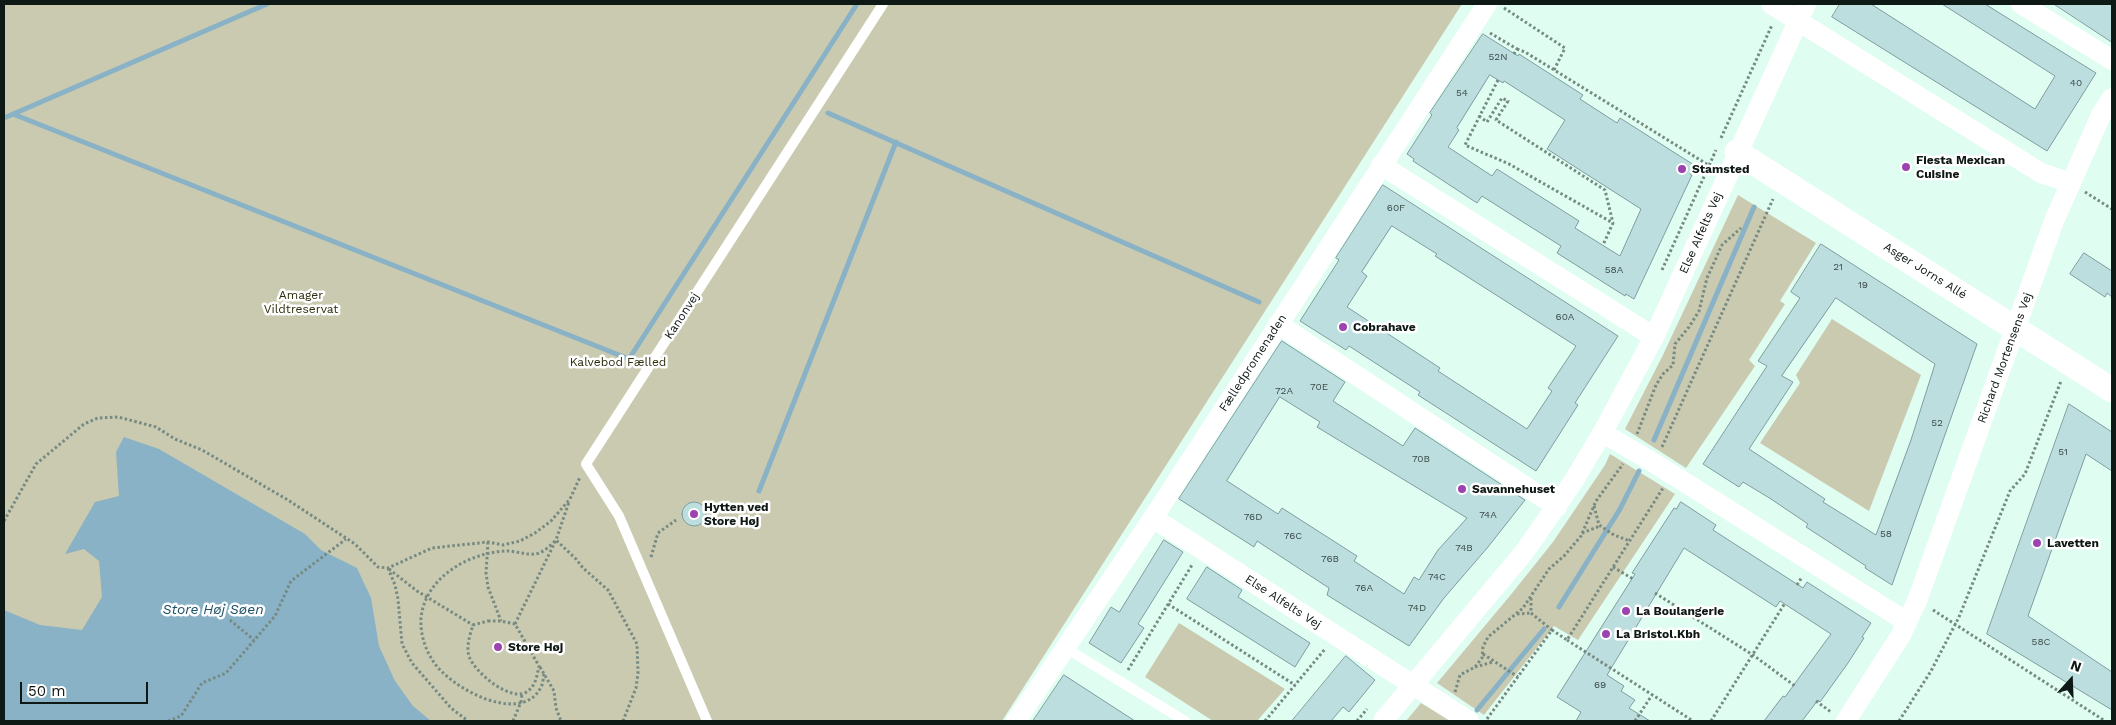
<!DOCTYPE html>
<html>
<head>
<meta charset="utf-8">
<style>
  body { margin:0 }
  #map { position:relative; width:2116px; height:725px; overflow:hidden; background:#dffdf1; font-family:"Work Sans",sans-serif }
  canvas { display:block }
  .frame { position:absolute; inset:0; border:5px solid #0e1814; pointer-events:none }
  .north { position:absolute; left:2046px; top:655px; width:50px; height:50px; -webkit-text-stroke:4px #fff; paint-order:stroke; rotate:20deg; font-size:14px; font-weight:700; line-height:20px; text-align:center; color:#0e1814 }
  .north::after { content:''; display:block; margin:auto; width:18px; height:22px; background:#0e1814; clip-path:polygon(50% 0,100% 100%,50% 72%,0 100%) }
  .scale { position:absolute; left:20px; top:682px; width:128px; height:22px; box-sizing:border-box; border:2px solid #0e1814; border-top:0; padding-left:6px; font-size:15px; line-height:18px; white-space:nowrap; color:#0e1814; -webkit-text-stroke:4px #fff; paint-order:stroke }
</style>
</head>
<body>
<div id="map">
<canvas width="2116" height="725"></canvas>
<div class="frame"></div>
<div class="north">N</div>
<div class="scale">50 m</div>
</div>
<script>
const g = document.querySelector('canvas').getContext('2d');
g.lineJoin = 'round';
function fillPath(path, color) {
  g.fillStyle = color;
  g.fill(path, 'evenodd');
}
function stroke(path, color, width, dash) {
  g.strokeStyle = color;
  g.lineWidth = width;
  g.lineCap = dash ? 'butt' : 'round';
  g.setLineDash(dash || []);
  g.stroke(path);
}
function drawText(font, color, halo, rows, align = 'center') {
  g.font = font + ' "Work Sans",sans-serif';
  g.lineWidth = 5;
  g.setLineDash([]);
  g.textBaseline = 'middle';
  g.strokeStyle = halo;
  g.fillStyle = color;
  for (const [text, x, y, turn = 0] of rows) {
    g.save();
    g.translate(x, y);
    g.rotate((+turn || 0) * Math.PI / 180);
    g.textAlign = isNaN(turn) ? turn : align;
    if (halo) g.strokeText(text, 0, 0);
    g.fillText(text, 0, 0);
    g.restore();
  }
}
fillPath(new Path2D(`
  M4 4H1462L1002 721H4Z
  M1738 195 1816 243 1780 301 1785 304 1749 360 1755 366 1686 468 1625 429 1662 357Z
  M1832 319 1921 375 1869 511 1760 443 1800 383 1796 375Z
  M1610 454 1675 494 1578 640 1554 626 1484 715 1437 683 1509 597 1553 542 1605 465Z
  M1179 623 1285 689 1257 721H1213L1145 677Z
  M1421 703 1450 721H1406Z`), '#cacab0');
fillPath(new Path2D(`
  M124 437 159 449 305 534 321 550 357 568 371 598 379 646 395 681 413 706 431 721 4 720V610L40 625 82 630 102 597 99 561 84 549 65 554 95 502 119 496 116 452Z`), '#89b2c6');
stroke(new Path2D(`
  M828 113 1259 302
  M13 114 629 359 857 4
  M4 118 267 4
  M1654 440 1754 207
  M759 491 896 142
  M1559 607 1620 509 1639 471
  M1477 710 1544 629`), '#89b2c6', 5);
const building = new Path2D(`
  M1840 4H1871L2035 109 2055 76 1942 4H1985L2096 73 2047 151 1832 17Z
  M2054 4H2112V42Z
  M1483 34 1518 56 1519 54 1583 95 1580 99 1617 123 1620 118 1694 165 1690 174 1692 175 1634 299 1626 294 1625 296 1557 253 1561 246 1515 217 1482 196 1477 203 1413 161 1414 159 1407 154 1432 115 1430 113ZM1490 75 1503 83 1504 81 1565 120 1547 149 1641 209 1620 256 1575 228 1579 221 1497 169 1492 176 1448 147 1459 130 1457 128Z
  M1383 185 1618 336 1575 403 1578 405 1536 471 1418 395 1420 392 1349 346 1346 350 1300 321 1339 260 1336 258ZM1392 226 1437 254 1435 256 1576 346 1548 388 1552 391 1527 429 1438 371 1440 368 1347 307 1367 276 1362 272Z
  M1821 244 1977 344 1892 585 1865 568 1866 566 1806 527 1808 524 1771 499 1743 482 1739 487 1703 464 1767 366 1758 361 1800 298 1791 292ZM1836 298 1935 364 1911 440 1876 535 1823 502 1825 499 1749 449 1793 382 1782 376Z
  M2084 253 2112 271V297L2107 293 2105 297 2070 274Z
  M1282 341 1345 382 1333 401 1403 446 1415 428 1525 500 1488 547 1444 598 1409 646 1327 595 1329 588 1257 541 1254 547 1179 499ZM1280 397 1320 422 1317 427 1467 518 1438 550 1419 580 1414 577 1404 594 1354 561 1357 556 1282 508 1278 514 1227 481Z
  M2069 404 2112 432V471L2086 454 2028 616 2112 672V710L1987 634Z
  M1681 502 1716 525 1713 530 1803 588 1807 582 1871 623 1862 637 1864 638 1848 663 1820 702 1818 700 1802 721H1764L1783 696 1785 697 1831 634 1780 601 1776 607 1684 548 1607 675 1624 686 1621 691 1635 700 1629 708 1650 721H1576L1581 712 1557 697 1635 574 1632 573 1674 508 1676 509Z
  M682 514a12 12 0 1 1 24 0a12 12 0 1 1-24 0Z
  M1164 540 1183 552 1138 624 1144 628 1121 663 1089 643 1111 607 1119 612Z
  M1207 567 1242 590 1238 597 1310 643 1295 667 1187 599Z
  M1346 656 1375 680 1349 712 1343 707 1331 721H1292Z
  M1064 675 1135 721H1033Z`);
fillPath(building, '#bddedf');
stroke(building, '#7e9d9e', 1);
stroke(new Path2D(`
  M1504 8 1565 48 1554 70
  M1490 33 1517 49 1514 54
  M1517 49 1525 52 1710 166
  M1498 80 1465 145 1509 164 1613 223 1603 245
  M1479 116 1487 122 1502 98 1508 101 1496 120 1605 190 1613 223
  M1721 138 1772 25
  M2085 192 2112 209
  M1662 270 1716 150
  M1637 434 1656 385 1663 374 1673 365 1675 344 1689 327 1699 311 1707 278 1722 245 1741 228
  M1662 447 1773 199
  M1594 506 1599 525 1614 535 1630 541
  M4 521 36 464 84 424 98 418 118 417 156 427 175 439 202 450 288 500 355 544 378 567 388 568 432 548 488 542 503 545 520 541 535 533 551 521 570 499 580 477
  M1582 533 1600 526
  M488 542 486 573 488 587 501 621
  M651 557 658 533 676 520
  M1613 567 1633 579
  M388 568 395 585 398 599 402 644 412 663 451 708 468 721
  M389 569 417 591 473 625
  M1797 585 1802 577
  M1655 593 1753 655 1795 686
  M1531 598V613L1552 630
  M1168 604 1295 685
  M1933 610 2105 721
  M1517 614 1531 613
  M230 620 254 640
  M488 621H501L515 624 539 666C537 675 536 685 528 691 512 704 474 672 469 656 466 646 470 635 473 625Z
  M515 624 556 540 569 502
  M1567 640 1693 721
  M1483 654 1518 677
  M540 667 554 691 556 708 561 721
  M1475 667 1493 662
  M1128 670 1192 565
  M544 674C543 679 543 685 540 689 519 725 450 688 433 661 425 649 420 633 421 618 425 577 470 552 507 551 516 551 525 555 534 554 542 554 550 546 556 540L576 559 583 568 608 590 637 644 638 673 636 688 623 721
  M1455 692 1460 675 1475 667 1482 658 1483 647 1488 637 1523 608 1549 569 1564 556 1581 536 1596 501 1623 464
  M1816 701 1831 712
  M1487 719 1552 630 1567 640 1663 488
  M168 721 181 716 202 683 226 673 275 616 291 581 346 539
  M513 721 521 702 522 694
  M1265 721 1325 649
  M1357 721 1367 709
  M1635 721 1652 695
  M1711 721 1785 603
  M1899 721 1931 671 1959 617 2010 491 2025 474 2061 381`), '#768a82', 3, [2.5, 2.5]);
stroke(new Path2D(`
  M1064 647 1185 721
  M707 721 619 516 586 464 883 4`), '#fff', 10);
stroke(new Path2D(`
  M1771 4 2041 173 2071 183
  M2021 4 2112 60
  M1381 165 1654 337
  M1278 324 1557 507
  M1603 433 1654 463 1907 622
  M1153 518 1469 721
  M1016 721 1153 518 1487 4
  M1383 721 1525 551 1573 482 1604 430 1654 337 1806 4
  M1846 721 1901 635 1917 601 2054 221 2101 115 2112 98`), '#fff', 20);
stroke(new Path2D(`
  M1737 152 2112 390`), '#fff', 25);
for (const [x, y, r, color] of [
  [1906,167,5,"#9c43af"],
  [1682,169,5,"#9c43af"],
  [1343,327,5,"#9c43af"],
  [1462,489,5,"#9c43af"],
  [694,514,5,"#9c43af"],
  [2037,543,5,"#9c43af"],
  [1626,611,5,"#9c43af"],
  [1606,634,5,"#9c43af"],
  [498,647,5,"#9c43af"]
]) {
  const dot = new Path2D();
  dot.arc(x, y, r, 0, 2 * Math.PI);
  g.fillStyle = color;
  g.fill(dot);
  stroke(dot, '#fff', 2);
}
drawText('10px', '#3a4a47', null, [
  ["52N",1498,57],
  ["40",2076,83],
  ["54",1462,93],
  ["60F",1396,208],
  ["21",1838,267],
  ["58A",1614,270],
  ["19",1863,285],
  ["60A",1565,317],
  ["70E",1319,387],
  ["72A",1284,391],
  ["52",1937,423],
  ["51",2063,452],
  ["70B",1421,459],
  ["74A",1488,515],
  ["76D",1253,517],
  ["58",1886,534],
  ["76C",1293,536],
  ["74B",1464,548],
  ["76B",1330,559],
  ["74C",1437,577],
  ["76A",1364,588],
  ["74D",1417,608],
  ["58C",2041,642],
  ["69",1600,685]
]);
drawText('bold 12px', '#0e1814', '#fff', [
  ["Fiesta Mexican",1916,160],
  ["Cuisine",1916,174],
  ["Stamsted",1692,169],
  ["Cobrahave",1353,327],
  ["Savannehuset",1472,489],
  ["Hytten ved",704,507],
  ["Store Høj",704,521],
  ["Lavetten",2047,543],
  ["La Boulangerie",1636,611],
  ["La Bristol.Kbh",1616,634],
  ["Store Høj",508,647]
], 'left');
drawText('12px', '#0e1814', '#fff', [
  ["Else Alfelts Vej",1701,233,-66],
  ["Asger Jorns Allé",1925,271,32],
  ["Kanonvej",682,316,-57],
  ["Richard Mortensens Vej",2005,358,-70],
  ["Fælledpromenaden",1253,363,-57],
  ["Else Alfelts Vej",1283,602,33]
]);
drawText('12px', '#2d2c0b', '#fff', [
  ["Amager",301,295],
  ["Vildtreservat",301,309],
  ["Kalvebod Fælled",618,362]
]);
drawText('italic 14px', '#1a4f65', '#fff', [
  ["Store Høj Søen",213,610]
]);
</script>
</body>
</html>
